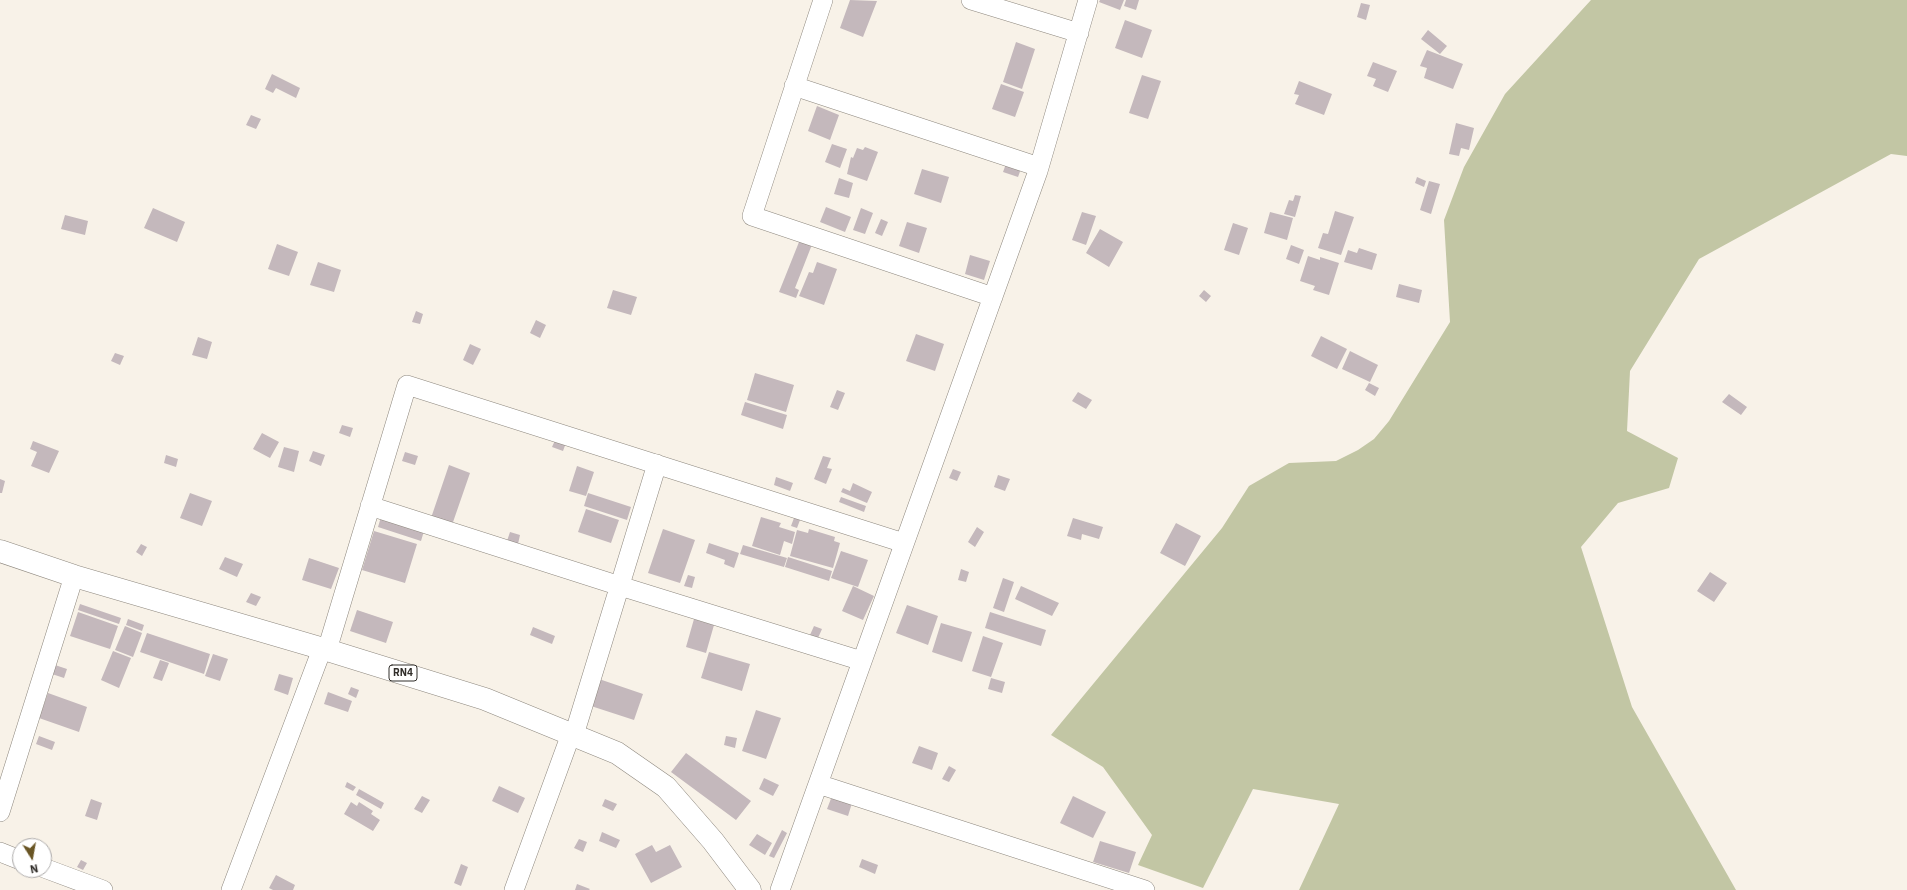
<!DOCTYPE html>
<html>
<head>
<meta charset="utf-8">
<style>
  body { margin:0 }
  #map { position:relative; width:1907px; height:890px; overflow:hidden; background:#f8f2e8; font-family:"IBM Plex Sans",sans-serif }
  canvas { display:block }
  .north { position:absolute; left:12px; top:838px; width:40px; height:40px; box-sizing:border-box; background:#fff; border:1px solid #adabaa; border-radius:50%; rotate:169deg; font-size:11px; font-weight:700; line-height:16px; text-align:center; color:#312e2a }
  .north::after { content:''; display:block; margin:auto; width:14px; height:18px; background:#695524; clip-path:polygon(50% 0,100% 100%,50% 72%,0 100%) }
</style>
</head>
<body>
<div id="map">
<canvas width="1907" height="890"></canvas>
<div class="north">N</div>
</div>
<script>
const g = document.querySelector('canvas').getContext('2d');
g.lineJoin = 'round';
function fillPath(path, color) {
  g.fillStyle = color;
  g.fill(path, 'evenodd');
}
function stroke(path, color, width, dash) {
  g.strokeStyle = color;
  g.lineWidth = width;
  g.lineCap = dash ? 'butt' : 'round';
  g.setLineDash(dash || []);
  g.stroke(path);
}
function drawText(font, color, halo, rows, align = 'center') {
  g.font = font + ' "IBM Plex Sans",sans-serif';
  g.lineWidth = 3;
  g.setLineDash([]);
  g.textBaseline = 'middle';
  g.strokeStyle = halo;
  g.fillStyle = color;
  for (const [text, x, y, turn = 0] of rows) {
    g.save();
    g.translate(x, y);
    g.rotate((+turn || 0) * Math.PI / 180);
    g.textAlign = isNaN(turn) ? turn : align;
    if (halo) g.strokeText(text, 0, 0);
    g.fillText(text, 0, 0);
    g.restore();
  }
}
fillPath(new Path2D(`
  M1591 0H1907V156L1891 154 1699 259 1630 371 1627 431 1678 458 1669 488 1618 503 1581 547 1632 707 1736 890H1299L1339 804 1253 789 1203 888 1138 865 1152 835 1103 767 1051 735 1222 528 1249 486 1289 463 1336 461 1358 450 1374 439 1389 421 1450 322 1444 220 1464 167 1505 94Z`), '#c2c6a4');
fillPath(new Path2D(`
  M850 0 877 1 863 37 840 28Z
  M1100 0H1124L1120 10 1099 2Z
  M1126 0H1139L1136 10 1124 6Z
  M1361 3 1370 5 1366 20 1357 17Z
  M1125 20 1152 30 1142 58 1115 48Z
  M1428 30 1447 46 1440 54 1421 39Z
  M1016 42 1035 49 1022 89 1003 82Z
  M1427 50 1463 64 1453 89 1424 78 1427 68 1420 66Z
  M1373 62 1397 71 1388 92 1373 86 1376 79 1367 76Z
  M272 74 300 88 296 98 276 88 273 93 265 89Z
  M1142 75 1161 81 1148 119 1129 113Z
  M1299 81 1332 94 1324 115 1295 104 1299 95 1294 94Z
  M1001 84 1024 92 1015 117 992 109Z
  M817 106 839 115 830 140 808 131Z
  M251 115 261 119 256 129 246 125Z
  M1456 123 1474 128 1469 150 1461 148 1459 156 1449 154Z
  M832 144 847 149 840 168 825 162Z
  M865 147 878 152 867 181 847 174 851 157 853 158 857 148 863 150Z
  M1007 161 1022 166 1018 177 1003 172Z
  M922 169 949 177 941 203 914 194Z
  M1417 177 1426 181 1424 187 1415 183Z
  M839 178 853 183 849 198 834 194Z
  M1429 181 1440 184 1431 214 1420 210Z
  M1295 195 1301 196 1295 217 1284 214 1289 200 1293 201Z
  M826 207 851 217 845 232 820 222Z
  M153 208 185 222 177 242 144 228Z
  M861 208 873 213 865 234 853 230Z
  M1335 211 1354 217 1341 255 1318 248 1323 233 1328 234Z
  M1082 212 1096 216 1086 245 1072 240Z
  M1270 212 1293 218 1287 240 1264 233Z
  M65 215 88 221 85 235 61 229Z
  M881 219 888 222 882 236 875 233Z
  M907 222 927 228 919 253 899 246Z
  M1233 223 1248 228 1239 255 1224 250Z
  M1100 229 1123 242 1109 267 1086 253Z
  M801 237 813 242 795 288 799 290 796 298 779 292Z
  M277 244 298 252 289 276 268 269Z
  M1291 245 1304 250 1299 264 1286 259Z
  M1359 248 1377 254 1372 270 1344 262 1348 250 1357 253Z
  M970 255 990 261 984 280 965 274Z
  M1308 256 1320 260V257L1339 263 1329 295 1313 290 1315 286 1300 281Z
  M318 262 341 270 334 292 310 285Z
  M817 262 837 269 824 305 799 296 809 272 813 273Z
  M1399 284 1422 290 1419 303 1396 297Z
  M613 290 637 297 631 315 607 308Z
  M1204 290 1211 296 1206 302 1199 296Z
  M416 311 423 314 420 324 412 322Z
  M536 320 546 325 540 338 530 333Z
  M916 334 944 344 935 371 906 361Z
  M1321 336 1347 349 1337 369 1311 356Z
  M198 337 212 342 207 359 192 355Z
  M470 344 481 349 473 365 463 360Z
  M1350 351 1378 365 1370 382 1342 369Z
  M115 353 124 356 120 365 111 361Z
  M755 373 794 385 786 412 747 400Z
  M1369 383 1379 388 1375 396 1365 390Z
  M837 390 845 393 838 410 830 407Z
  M1078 392 1092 400 1086 409 1072 401Z
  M1729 394 1747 407 1741 415 1722 402Z
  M745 402 787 415 783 429 741 415Z
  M342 425 353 428 350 437 339 433Z
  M262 433 279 442 270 458 253 449Z
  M557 436 567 440 563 451 552 447Z
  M33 441 59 451 49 473 31 466 37 452 30 449Z
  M284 447 299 451 294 472 278 467Z
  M313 451 325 455 321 466 309 461Z
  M405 452 418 456 415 465 402 461Z
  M166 455 178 459 176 467 164 463Z
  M823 456 831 458 827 468 832 469 826 484 814 479Z
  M449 465 470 473 452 525 431 518Z
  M577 466 594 472 586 496 569 491Z
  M953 469 961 472 957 481 949 478Z
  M998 475 1010 479 1005 491 994 487Z
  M776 477 793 483 790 491 774 485Z
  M0 479 5 481 2 493H0Z
  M853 483 872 492 867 503 841 492 843 488 850 491Z
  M190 493 212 501 202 526 180 518Z
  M588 493 631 507 627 520 584 506Z
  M841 497 866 506 864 512 839 502Z
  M586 509 619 520 611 543 578 532Z
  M797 510 803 512 797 528 791 526Z
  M381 517 424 531 421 541 378 527Z
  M761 517 781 523 779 527 795 532 792 544 784 541 780 555 752 546Z
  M1073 518 1103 527 1099 539 1082 534 1081 540 1067 536Z
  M1176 523 1201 536 1185 566 1160 553Z
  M977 527 984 532 975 547 968 542Z
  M663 529 695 540 680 583 648 573Z
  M809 529 835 537 834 541 840 543 833 568 790 556 797 530 808 533Z
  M374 531 417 544 405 583 362 570Z
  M510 532 520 535 518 544 507 541Z
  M709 543 739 553 734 568 724 564 725 560 706 553Z
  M141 544 147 547 142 556 136 552Z
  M743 545 787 558 784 567 740 554Z
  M841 551 868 560 858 587 831 578Z
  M225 557 243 564 237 577 219 569Z
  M788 557 832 571 829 581 785 567Z
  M309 558 339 568 331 589 302 580Z
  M961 569 969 572 966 582 958 580Z
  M1710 572 1727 583 1714 602 1697 591Z
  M688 575 695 577 692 588 684 586Z
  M1003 578 1014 582 1004 612 993 608Z
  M853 586 874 596 863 620 842 611Z
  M1021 586 1059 603 1052 616 1015 599Z
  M251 593 261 597 256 606 246 602Z
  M80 604 121 618 119 624 78 610Z
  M907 605 938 616 928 645 896 633Z
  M357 610 393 622 386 643 350 631Z
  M78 612 118 626 110 649 70 636Z
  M990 612 1046 630 1041 646 985 628Z
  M128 619 144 625 142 631 126 625Z
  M694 619 714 625 706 653 686 647Z
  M941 623 972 632 962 662 932 652Z
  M125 626 142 633 133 657 115 650Z
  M814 626 822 629 818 638 810 635Z
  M533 627 555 636 552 644 530 635Z
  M147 633 210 654 204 674 140 652Z
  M983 636 1003 643 991 677 972 671Z
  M113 651 131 658 119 688 101 680Z
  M709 652 750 664 742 691 701 678Z
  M213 654 228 659 220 681 205 676Z
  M160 660 169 663 162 681 153 678Z
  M52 664 67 669 64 678 49 673Z
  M279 674 293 678 288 695 274 690Z
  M991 678 1005 682 1002 693 988 689Z
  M599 679 643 694 634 720 591 706Z
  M351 687 359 690 356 698 348 694Z
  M328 692 352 701 348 712 324 704Z
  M48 693 87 707 79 732 39 718Z
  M756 710 781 718 766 759 742 751Z
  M39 736 55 742 52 750 36 744Z
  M726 736 737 738 735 748 724 745Z
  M919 746 938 753 932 770 912 763Z
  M686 753 751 801 736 820 671 772Z
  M949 766 956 770 949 782 942 779Z
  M764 778 779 785 773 796 759 789Z
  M347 782 356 787 353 791 345 787Z
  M499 786 525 798 518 813 492 801Z
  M359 789 384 803 381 809 356 795Z
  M422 796 430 800 422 813 414 809Z
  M832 796 852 803 848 816 827 809Z
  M1073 796 1106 812 1093 838 1060 823Z
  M91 799 102 803 97 820 85 816Z
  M605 799 617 804 613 811 602 806Z
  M351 802 357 806 359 802 373 811 371 814 380 820 373 831 344 814Z
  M782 830 787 833 774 858 769 856Z
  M602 832 620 840 616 848 599 841Z
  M757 834 772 843 765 855 749 845Z
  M579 839 587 842 583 852 574 848Z
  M1100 841 1136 852 1129 873 1093 862Z
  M652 845 656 852 670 845 682 867 651 883 635 854Z
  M862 859 878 865 875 874 859 867Z
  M81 860 87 863 83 870 77 867Z
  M461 864 468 867 461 886 454 883Z
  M276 875 295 885 293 890H273L269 888Z
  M577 884 590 889 589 890H575Z`), '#c4b8bc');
const minor = new Path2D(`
  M823 0 752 216 993 297
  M971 0 1079 33
  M794 86 1039 167
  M370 506 620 586 862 661
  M327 650 407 385 904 543
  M574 735 657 464
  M818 784 1145 890
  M0 812 74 576
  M0 852 20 860
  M44 868 103 890
  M231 890 322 649
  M514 890 571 734
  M780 890 1038 171 1088 0`);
const trunk = new Path2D(`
  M0 551 74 576 327 650 485 699 617 753 666 787 713 841 750 890`);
stroke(minor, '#8e887f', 20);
stroke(trunk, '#8e887f', 23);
stroke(minor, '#fff', 19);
stroke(trunk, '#fff', 22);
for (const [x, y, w] of [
  [403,673,28]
]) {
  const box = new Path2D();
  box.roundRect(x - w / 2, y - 8, w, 16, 3);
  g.fillStyle = '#fff';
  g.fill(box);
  stroke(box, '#312e2a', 1);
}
drawText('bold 10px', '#312e2a', null, [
  ["RN4",403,673]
]);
</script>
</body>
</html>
